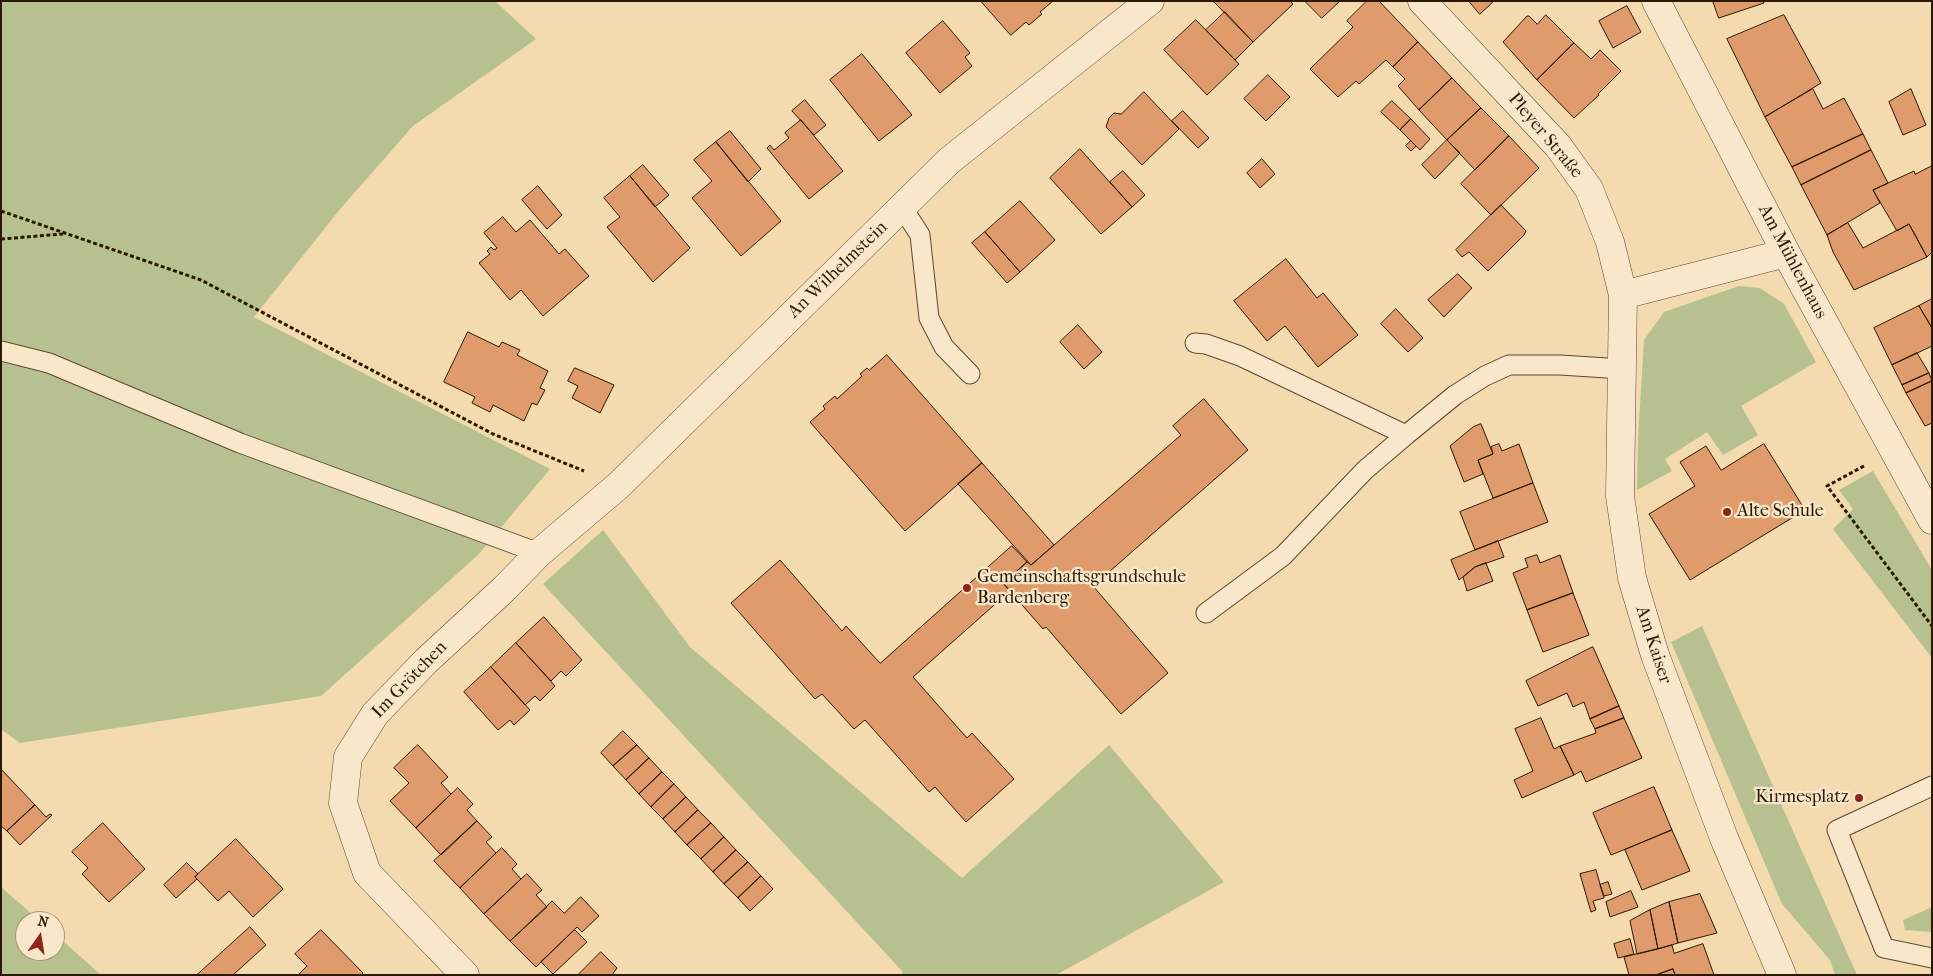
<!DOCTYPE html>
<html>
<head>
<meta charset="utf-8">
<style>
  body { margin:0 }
  #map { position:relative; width:1933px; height:976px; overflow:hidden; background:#f4daaf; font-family:"IM FELL French Canon",serif }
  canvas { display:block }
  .frame { position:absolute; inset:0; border:2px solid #2b1800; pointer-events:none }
  .north { position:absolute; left:15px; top:911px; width:50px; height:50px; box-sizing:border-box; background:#f8e7cb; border:1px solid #a6947a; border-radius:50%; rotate:13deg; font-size:14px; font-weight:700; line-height:20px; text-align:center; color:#2b1800 }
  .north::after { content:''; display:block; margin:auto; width:18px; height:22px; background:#8f2418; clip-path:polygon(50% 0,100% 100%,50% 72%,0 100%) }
</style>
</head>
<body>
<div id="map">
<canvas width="1933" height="976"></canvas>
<div class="frame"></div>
<div class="north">N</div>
</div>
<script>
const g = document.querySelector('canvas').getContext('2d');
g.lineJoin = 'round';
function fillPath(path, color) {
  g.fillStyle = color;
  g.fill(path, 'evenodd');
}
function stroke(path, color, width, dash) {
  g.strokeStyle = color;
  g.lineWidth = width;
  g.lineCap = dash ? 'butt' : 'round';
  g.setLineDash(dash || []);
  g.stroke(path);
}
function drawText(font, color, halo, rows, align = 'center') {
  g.font = font + ' "IM FELL French Canon",serif';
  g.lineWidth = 4.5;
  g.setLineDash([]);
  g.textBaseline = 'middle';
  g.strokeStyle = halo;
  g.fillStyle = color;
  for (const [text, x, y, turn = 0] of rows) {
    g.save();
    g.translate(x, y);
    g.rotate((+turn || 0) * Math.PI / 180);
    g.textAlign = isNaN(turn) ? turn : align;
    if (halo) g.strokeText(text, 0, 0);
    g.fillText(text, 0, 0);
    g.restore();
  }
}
fillPath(new Path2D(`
  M1 1H495L536 39 413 126 341 208 254 317 550 469 478 555 321 696 20 743 1 729Z
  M1739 286 1760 288 1784 304 1816 362 1741 406 1758 435 1723 455 1707 432 1665 459 1672 471 1637 490 1638 439 1644 340 1664 312Z
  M1873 471 1932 570V658L1833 529 1853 509 1839 490Z
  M603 530 690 647 962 878 1109 745 1224 882 1056 975H901L903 972 543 584Z
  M1702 626 1857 975H1835L1830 960 1782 904 1671 642Z
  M1 887 40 921H25V951H55V934L101 975H1Z
  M1932 907V932L1905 930 1903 920Z`), '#b6c18f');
const building = new Path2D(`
  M981 1H1053L1040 12 1042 14 1029 25 1026 22 1011 35Z
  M1215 1H1290L1293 4 1253 42 1214 2Z
  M1305 1H1340L1322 18Z
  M1367 1H1379L1418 42 1393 67 1386 60 1359 84 1356 81 1338 97 1310 69 1353 27 1347 21Z
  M1469 1H1494L1480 14Z
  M1713 1H1763L1764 3 1719 18Z
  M1627 6 1641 32 1613 48 1599 21Z
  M1225 12 1253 42 1235 60 1206 30Z
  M1546 15 1574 43 1537 80 1503 42 1527 16H1529L1537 24Z
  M1784 15 1821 83 1765 117 1727 39Z
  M1196 20 1239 64 1207 95 1164 50Z
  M943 21 970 53 965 57 972 66 940 93 906 53Z
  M1418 42 1452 78 1419 110 1398 86 1405 79 1393 67Z
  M1574 43 1591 59 1600 50 1621 71 1598 94 1599 95 1574 118 1537 80Z
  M862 54 912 115 879 141 830 80Z
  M1268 75 1290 97 1266 121 1244 99Z
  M1452 78 1481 108 1447 140 1419 110Z
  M1813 89 1823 109 1844 98 1863 134 1792 167 1765 117Z
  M1911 89 1926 125 1903 135 1889 102Z
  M1144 92 1179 129 1142 165 1106 127 1109 118 1114 113 1121 114Z
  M805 100 826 125 814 135 792 111Z
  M1392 101 1411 119 1400 130 1381 112Z
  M1481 108 1509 136 1475 170 1447 140Z
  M1183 111 1209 138 1198 148 1172 121Z
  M1411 119 1430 139 1420 150 1400 130Z
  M801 120 843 171 809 199 767 148 770 145 774 150 789 138 785 133Z
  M730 131 761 169 748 182 716 142Z
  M1863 134 1871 150 1801 185 1792 167Z
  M1509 136 1539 168 1491 215 1461 184Z
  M1447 140 1460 153 1435 179 1422 165Z
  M1411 141 1416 146 1411 151 1406 146Z
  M716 142 781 221 741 256 692 198 712 181 694 160Z
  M1080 149 1132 207 1101 234 1050 178Z
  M1871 150 1888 183 1873 190 1880 203 1827 235 1801 185Z
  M1262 159 1275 174 1260 188 1247 173Z
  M643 165 669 195 655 207 630 176Z
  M1932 166V252L1927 257 1909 224 1897 231 1873 190 1914 171 1915 174Z
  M1123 171 1145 195 1132 207 1110 182Z
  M630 176 690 248 653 282 607 227 620 217 604 198Z
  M538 186 562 215 547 229 522 200Z
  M1020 201 1055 240 1020 272 985 232Z
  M1501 205 1526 231 1524 235 1488 271 1469 252 1462 257 1456 250Z
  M503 217 516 232 530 220 559 254 565 249 589 276 543 316 521 290 510 300 479 263 490 254 487 251 491 247 494 250 497 248 484 233Z
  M1848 223 1863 248 1909 224 1927 257 1854 290 1833 252 1827 235Z
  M985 232 1020 272 1007 283 972 243Z
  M1286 259 1317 298 1323 293 1358 335 1318 367 1285 326 1267 341 1234 301Z
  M1458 274 1472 288 1444 317 1428 300Z
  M1932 299V328L1919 306Z
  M1919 306 1932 328V346L1892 365 1874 328Z
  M1396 309 1423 338 1408 352 1381 324Z
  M1078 325 1102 352 1084 369 1060 342Z
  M468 332 499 347 502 342 520 350 517 355 548 371 540 388 545 390 537 405 532 403 524 421 493 405 490 412 472 403 475 397 444 382Z
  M1917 353 1929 373 1902 385 1892 365Z
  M887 355 982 463 905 531 810 422 825 409 823 406 835 396 837 399 862 376 860 374 867 368 869 370Z
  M575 368 614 385 600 413 572 398 578 386 568 381Z
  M1929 373 1932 381 1906 393 1902 385Z
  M1932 381V423L1925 426 1906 393Z
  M1204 399 1248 450 1093 586 1168 673 1121 714 1046 627 1043 629 1003 583 1027 562 1031 565 1181 435 1173 426Z
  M1481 424 1493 454 1478 460 1483 474 1464 482 1450 446 1473 427Z
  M1499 444 1502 451 1519 444 1533 483 1493 498 1478 460 1493 454 1491 447Z
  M1764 444 1805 510 1690 580 1649 514 1695 486 1680 462 1706 446 1721 470Z
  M982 463 1054 545 1031 565 958 484Z
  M1533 483 1548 522 1475 550 1460 512Z
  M1498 541 1504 557 1475 567 1459 580 1451 560Z
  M1012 546 1027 562 1003 583 1010 591 913 677 967 738 972 733 1014 779 966 822 935 787 929 792 865 720 854 729 822 694 815 699 731 603 780 560 842 631 846 626 880 663Z
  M1537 555 1540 563 1560 555 1573 593 1527 610 1513 573 1528 567 1525 559Z
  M1486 563 1493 581 1467 591 1463 577 1475 567Z
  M1573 593 1589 635 1543 652 1527 610Z
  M544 617 582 660 566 676 561 671 551 681 516 643Z
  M516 643 555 686 540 701 535 696 525 705 491 667Z
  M1593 647 1619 706 1590 719 1584 702 1573 707 1567 693 1538 706 1526 681Z
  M491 667 530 710 514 725 510 720 498 730 464 692Z
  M1619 706 1624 718 1595 729 1590 719Z
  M1541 718 1554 749 1560 746 1574 775 1522 798 1514 780 1533 771 1515 729Z
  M1624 718 1642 758 1586 782 1581 771 1574 775 1560 746 1596 733 1595 729Z
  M623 731 637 745 613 766 601 753Z
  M418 745 448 777 441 783 451 794 416 828 390 801 409 783 394 768Z
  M637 745 649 758 626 780 613 766Z
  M649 758 662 772 639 794 626 780Z
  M1 769 35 805 7 831 1 826Z
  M662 772 674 784 651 807 639 794Z
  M674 784 686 797 663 819 651 807Z
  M1654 787 1672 830 1611 855 1593 813Z
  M458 788 473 804 467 810 477 821 441 855 416 828Z
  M686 797 698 810 675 832 663 819Z
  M35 805 46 817 50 814 52 815 20 845 7 831Z
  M698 810 711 823 687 845 675 832Z
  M477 821 492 837 486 842 496 853 460 888 434 861Z
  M103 823 145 869 109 902 82 874 88 868 72 852Z
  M711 823 724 837 701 859 687 845Z
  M1672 830 1690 871 1642 890 1625 850Z
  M724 837 736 850 713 872 701 859Z
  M236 839 283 889 253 917 229 891 218 901 195 877Z
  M502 848 517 864 512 869 521 879 484 914 460 888Z
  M736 850 748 862 724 884 713 872Z
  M748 862 761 876 738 898 724 884Z
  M187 863 198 874 195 877 197 879 176 898 164 885Z
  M1596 870 1604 898 1593 901 1596 910 1591 912 1580 874Z
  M527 874 542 890 536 895 547 907 510 941 484 914Z
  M761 876 773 889 750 911 738 898Z
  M1608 882 1612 894 1604 896 1600 885Z
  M1631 891 1638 907 1610 917 1606 902Z
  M1700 894 1717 933 1678 943 1669 902Z
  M581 897 599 916 582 932 577 927 536 967 510 941 552 901 564 913Z
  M1669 902 1678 943 1658 949 1650 910Z
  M1650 910 1658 949 1637 954 1630 921Z
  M250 927 266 945 233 975H197Z
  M321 930 363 973 361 975H298L307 966 295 954Z
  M575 930 587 942 553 974 541 962Z
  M1630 939 1634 954 1618 958 1614 944Z
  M1703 944 1714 975H1675L1673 969 1656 975H1629L1624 957 1672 945 1674 953Z
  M601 952 617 968 612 975H578Z
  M1673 969 1675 975H1656Z`);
fillPath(building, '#e09b6d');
stroke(building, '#2b1800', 1);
const lane = new Path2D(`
  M902 207 920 235 929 318 944 347 970 374
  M1195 343 1206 344 1240 356 1406 435 1455 395 1485 376 1509 365H1560L1623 369
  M1 351 49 363 240 443 539 553
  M1206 613 1283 556 1365 470 1406 435
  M1932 786 1837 830 1884 948 1932 958`);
const street = new Path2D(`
  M1422 1 1558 146 1589 189 1610 242 1623 295 1620 496 1632 578 1655 655 1724 838 1782 975
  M1656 1 1786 253 1932 520
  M1623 295 1786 253
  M465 975 367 873 343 803 348 757 375 714 426 661 504 589 539 553 619 485 950 160 1150 1`);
stroke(lane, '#5d482c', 21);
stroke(street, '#5d482c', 29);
stroke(new Path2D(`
  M1 211 201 280 493 434 584 471
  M1 239 63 234
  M1864 466 1827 486 1932 626`), '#2b1800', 3, [4, 2.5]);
stroke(lane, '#f8e7cb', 19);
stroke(street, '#f8e7cb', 28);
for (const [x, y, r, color] of [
  [1727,512,5,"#8f2418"],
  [967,588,5,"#8f2418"],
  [1859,798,5,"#8f2418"]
]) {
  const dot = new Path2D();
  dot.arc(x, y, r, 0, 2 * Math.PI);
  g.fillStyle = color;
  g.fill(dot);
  stroke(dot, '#f8e7cb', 2);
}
drawText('18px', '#2b1800', '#f8e7cb', [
  ["Pleyer Straße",1545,136,50],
  ["Am Mühlenhaus",1792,262,62],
  ["An Wilhelmstein",838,270,-44],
  ["Am Kaiser",1653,645,72],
  ["Im Grötchen",410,680,-46]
]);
drawText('18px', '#2b1800', '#f8e7cb', [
  ["Alte Schule",1737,512],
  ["Gemeinschaftsgrundschule",977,578],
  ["Bardenberg",977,599],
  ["Kirmesplatz",1849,798,"right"]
], 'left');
</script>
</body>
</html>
